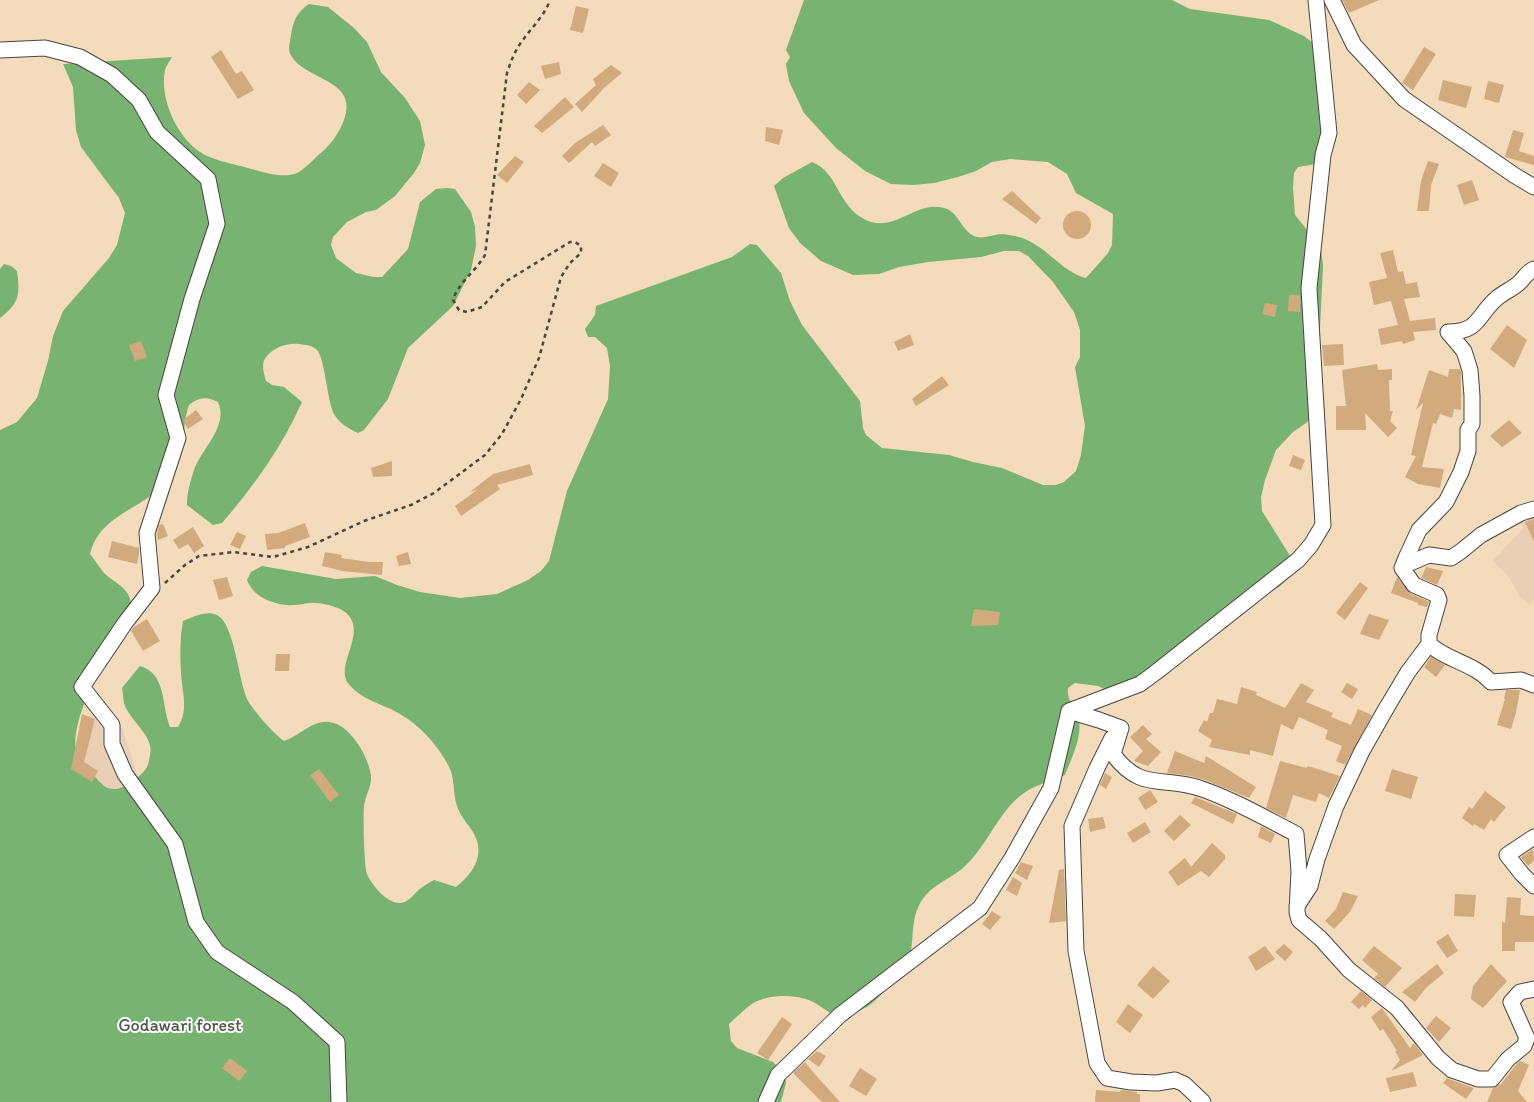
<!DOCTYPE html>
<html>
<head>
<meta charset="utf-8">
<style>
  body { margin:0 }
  canvas { display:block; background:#f3dbbc }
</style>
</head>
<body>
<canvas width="1534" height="1102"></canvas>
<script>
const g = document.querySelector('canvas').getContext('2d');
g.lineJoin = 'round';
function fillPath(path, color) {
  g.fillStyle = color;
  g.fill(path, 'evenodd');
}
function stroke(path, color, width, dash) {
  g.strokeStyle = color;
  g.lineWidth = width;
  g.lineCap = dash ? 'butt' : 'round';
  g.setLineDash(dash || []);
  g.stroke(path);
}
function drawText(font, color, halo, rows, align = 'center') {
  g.font = font + ' Itim,sans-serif';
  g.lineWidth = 4;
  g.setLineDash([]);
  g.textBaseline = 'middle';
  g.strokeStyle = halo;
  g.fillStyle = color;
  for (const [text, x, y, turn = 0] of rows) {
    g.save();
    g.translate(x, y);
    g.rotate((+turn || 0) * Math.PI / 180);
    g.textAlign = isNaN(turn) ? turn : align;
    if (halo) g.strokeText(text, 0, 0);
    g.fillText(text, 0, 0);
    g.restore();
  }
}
fillPath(new Path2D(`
  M1534 509V600L1530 605 1520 597 1507 574 1492 561 1523 529 1516 512Z
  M94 708 114 716 122 728 143 791 128 797 109 788 80 769Z`), '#e8cfb6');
fillPath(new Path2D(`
  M804 0H1172L1190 9 1269 20 1304 36 1319 48 1326 60 1332 76V154C1323 164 1310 165 1298 167L1294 173 1293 188 1295 215 1321 247 1323 266 1316 412 1306 423 1293 432 1276 450 1265 480 1261 497 1262 511 1292 559 1293 574 1279 587 1267 593 1156 679 1106 690 1098 686 1075 683 1068 688C1067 701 1073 702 1077 713 1085 732 1072 757 1065 775 1050 781 1032 786 1020 796 998 814 987 845 966 865 949 882 927 884 917 910 911 925 914 943 909 959 905 970 880 997 870 1005 859 1012 843 1018 830 1013 824 1009 818 1004 811 1001 795 994 767 994 752 1004 744 1009 736 1018 729 1024L731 1041 737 1048 773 1062 785 1074 786 1083 781 1102H0V430L17 422 37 398 48 361 53 336 63 311 109 258 117 245 125 213 119 198 81 147 76 130 73 87 63 64 172 57C170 61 166 66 165 70 159 99 178 141 205 155 217 161 234 164 248 168 263 172 282 179 297 173 304 170 316 157 323 151 333 142 339 132 344 120 359 80 308 81 292 57 287 51 290 42 291 35 293 21 297 12 309 4L328 7 354 28 367 42 381 72 405 98 420 121 425 145 420 163 414 173 395 196 376 210 366 212 347 222 333 237 331 245 336 258 356 273 373 277H382L408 249 420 202 436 189 447 188 455 189 471 212 475 227 476 246 471 270 453 306 408 348 388 399 364 430 358 433C349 429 339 423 334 414 327 400 325 359 317 350 312 345 305 345 299 344 287 343 275 347 267 356 260 363 264 373 266 381L272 385 284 387 302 402C282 447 254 486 222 523L213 525 187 505C187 493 190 482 194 470 202 448 229 426 218 402 207 396 198 397 189 405 181 426 187 449 175 468 169 477 158 491 149 497 125 514 98 522 90 554 95 560 99 567 104 573 112 581 127 587 130 599 138 628 115 652 100 674 88 690 72 729 76 749 79 759 93 775 101 783 104 786 108 789 114 789 123 790 143 775 147 767 149 763 149 759 150 755 155 736 129 721 124 703 123 698 123 692 122 688L140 666C167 674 161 705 170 727H178C189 710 182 692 181 673 180 656 180 637 183 621 193 617 206 610 217 615 235 624 238 681 248 701 254 711 274 734 284 741 299 736 313 720 329 722 350 724 369 757 371 776 372 786 365 796 364 806 363 814 364 867 367 874 372 885 386 903 400 903 409 903 414 893 421 888 425 885 429 883 434 880L456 887C475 872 487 852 471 829 466 822 460 815 457 806 453 795 455 781 450 769 447 761 435 744 429 738 422 730 412 721 403 716 386 704 361 701 348 683 335 664 369 631 345 612 337 606 319 602 309 603 302 604 293 606 286 605 270 603 253 596 247 580L251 572 262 566 336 579 375 576 397 585 420 592 460 598 497 594 528 580 541 571 549 561 567 491 608 399 610 366 607 348 595 337H588L585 329 595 315 596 306 732 257 750 244 757 245 781 273 790 301 802 325 860 401 863 428 866 435 882 448 949 455 973 462 1002 468 1043 485H1056L1064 482 1076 471 1081 455 1085 426 1075 367 1080 357V330L1074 312 1053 282 1028 256 1019 251H1004L981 257 928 262 899 267 879 274 853 275 821 261 800 243 789 228 774 186 783 178 812 162C838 172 838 206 864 219 894 235 915 200 944 208 958 211 961 230 974 236 983 240 993 234 1003 234 1009 235 1017 236 1022 238 1046 246 1062 272 1086 278L1108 253 1112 245 1113 214 1076 193 1067 174 1048 162 1010 159 992 162 976 171 958 177 934 183 913 185 891 184 865 171 836 148 804 113 789 81 786 64 790 57 786 50Z
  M4 264 11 266 17 271C20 294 20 303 0 318V269Z`), '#78b372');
fillPath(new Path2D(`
  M1342 0H1379L1349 13Z
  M576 6 589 9 583 33 570 30Z
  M1424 47 1436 54 1413 90 1402 83Z
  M221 50 236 74 242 71 254 90 238 99 211 57Z
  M559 62 561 74 545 79 541 66Z
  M611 65 622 73 605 87 582 112 575 104 596 85 593 79Z
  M1443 80 1472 87 1466 108 1438 100Z
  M1488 81 1504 85 1499 103 1484 99Z
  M529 82 540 90 526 104 517 95Z
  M565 97 574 107 542 133 534 126Z
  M603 125 611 135 595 146 592 142 569 163 562 156 575 143Z
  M766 127 783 130 779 145 765 141Z
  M1513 130 1524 133 1519 151 1534 156V165L1505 157Z
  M515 156 524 162 507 183 497 175Z
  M1428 161 1439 164 1431 185 1429 211H1417L1421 181Z
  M603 163 619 173 611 187 594 176Z
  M1472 180 1479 200 1464 205 1457 185Z
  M1012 191 1041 218 1036 224 1002 199Z
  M1063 225a14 14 0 1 1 28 0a14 14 0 1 1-28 0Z
  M1393 250 1398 272 1403 271 1406 284 1417 282 1420 297 1404 299 1410 321 1435 318 1436 330 1413 332 1415 340 1403 344 1402 341 1381 345 1378 329 1398 325 1391 301 1374 305 1369 282 1387 278 1380 253Z
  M1289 295H1300V312L1288 311Z
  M1265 303 1277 305 1275 317 1262 314Z
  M1507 325 1527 340 1514 368 1490 349Z
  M910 334 914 345 898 351 894 342Z
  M141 341 147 357 135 361 129 345Z
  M1343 344 1344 365 1324 366 1322 345Z
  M1377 364 1378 370 1392 369V380H1389L1390 411H1393L1390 421 1397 428 1388 437 1365 413 1366 430H1336V406H1346L1342 370Z
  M1449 369H1460L1461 372V410L1454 409 1452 418 1440 414 1436 424 1433 423 1422 467 1444 469 1440 488 1418 484 1405 477 1416 456 1411 455 1423 403 1416 410 1429 370 1448 377Z
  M942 376 949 385 916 406 912 399Z
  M196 410 203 419 188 429 183 420Z
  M1509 420 1522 433 1502 447 1490 436Z
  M1293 455 1305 460 1301 470 1289 466Z
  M392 461V476L373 477 371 468Z
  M530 464 533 475 497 485 500 489 461 516 455 506 477 490 470 492 493 474Z
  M1534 519V542L1525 522Z
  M305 523 310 537 285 546V548L267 550 265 534 278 533Z
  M163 524 168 536 158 540 157 534 159 525Z
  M193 527 204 546 194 553 188 544 179 549 173 540Z
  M237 532 246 536 240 549 230 545Z
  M112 541 139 548V554L137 564 108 557Z
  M325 552 342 555 341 558 369 562H383L382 575 342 571 322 566Z
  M408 552 411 564 399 566 396 556Z
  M1426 567 1443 571 1437 585 1421 578Z
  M227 577 233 596 219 600 213 580Z
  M1397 577 1410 593 1429 602 1427 607 1418 605V603L1391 593Z
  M1360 582 1368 588 1345 620 1336 613Z
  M974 609 1000 612 998 625 971 626Z
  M1369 614 1389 620 1379 640 1360 634Z
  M147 619 160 641 143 651 131 631 134 627Z
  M276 654H290L289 671H275Z
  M1431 657 1445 665 1436 677 1424 667Z
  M1301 683 1314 690 1306 702 1333 713 1331 717 1351 725 1358 709 1372 715 1345 765 1336 761 1342 746 1325 739 1328 730 1299 717 1293 730 1281 724 1273 756 1250 750V755L1209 747 1212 740 1198 731 1204 720 1207 722 1210 713H1213L1217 699 1237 704 1241 687 1257 692 1256 695 1285 708Z
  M1347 683 1358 689 1352 699 1341 692Z
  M1506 690H1520L1516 713 1511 729 1497 725 1505 699H1504Z
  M82 714 95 719 84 762 98 771 92 782 71 769Z
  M1143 725 1152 734 1146 739 1161 752 1148 766 1134 761 1143 751 1130 737Z
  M1175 751 1204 763 1206 756 1256 787 1249 798 1205 780 1190 776 1167 773Z
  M1280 761 1307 768 1308 766 1340 776 1329 798 1319 793 1316 802 1293 795 1286 818 1266 808Z
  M319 769 339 795 330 802 310 775Z
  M1392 769 1418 777 1411 799 1385 791Z
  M1105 773 1112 777 1106 789 1100 785Z
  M1150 790 1158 802 1145 810 1138 798Z
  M1485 791 1506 807 1494 822 1491 819 1484 830 1474 824 1473 826 1462 818 1469 807 1472 809Z
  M1195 797 1237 814 1233 824 1191 803Z
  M1180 815 1191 825 1174 841 1164 831Z
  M1103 817 1106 828 1090 832 1088 819Z
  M1145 822 1151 832 1133 843 1127 833Z
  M1261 826 1275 834 1271 843 1258 837Z
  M1212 843 1225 855V859L1209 877 1201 871 1178 886 1168 872 1185 858 1191 867Z
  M1533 849 1534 861 1528 866 1521 857Z
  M1021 862 1033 866 1027 880 1015 873Z
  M1064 869 1066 921 1049 923 1059 870Z
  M1013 877 1022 883 1017 896 1006 890Z
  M1343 892 1358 896 1350 912 1334 929 1325 921 1336 909Z
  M1455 894 1476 895 1474 917 1454 916Z
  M1507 897 1521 898 1520 915 1534 916V942H1515V951H1502V922L1505 923Z
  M992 911 1001 917 990 930 982 924Z
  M1448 934 1458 951 1447 958 1436 942Z
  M1284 944 1293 952 1285 961 1275 952Z
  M1265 946 1275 959 1256 971 1248 957Z
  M1374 946 1402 968 1385 987 1374 978 1378 974 1362 960Z
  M1437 964 1444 973 1426 988 1415 1002 1402 992Z
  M1491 964 1507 981 1483 1008 1471 999 1473 986Z
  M1153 966 1170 981 1153 999 1137 985Z
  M1361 991 1372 1000 1365 1008 1363 1005 1359 1009 1351 1002Z
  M1128 1004 1143 1015 1130 1033 1116 1022Z
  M1382 1008 1410 1048 1414 1043 1423 1055 1391 1071 1400 1060 1395 1051H1397L1383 1029 1380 1031 1371 1017Z
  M1436 1016 1451 1028 1439 1042 1426 1028Z
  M782 1017 792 1024 768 1060 757 1053Z
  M817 1051 826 1056 819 1067 808 1059Z
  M230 1058 247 1071 239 1081 222 1068Z
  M1520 1061 1529 1065 1518 1091 1527 1102H1487L1493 1088 1501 1084 1515 1066Z
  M805 1062 813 1072 840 1102H822L793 1073Z
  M860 1068 877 1079 866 1096 849 1086Z
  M1413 1072 1417 1086 1390 1092 1386 1078Z
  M1447 1078 1449 1079 1474 1088 1466 1099 1443 1083Z
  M1096 1090 1120 1092 1121 1090 1137 1092V1094H1140V1102H1095Z`), '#d1ab7d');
const minor = new Path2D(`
  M1332 0 1354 45 1404 99 1514 175 1534 187
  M0 50 45 48 80 57 112 75 139 100 157 132 208 179 217 224 192 299 166 395 178 438 147 533 152 588 125 623 82 687 112 725V744L125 774 175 844 196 922 217 952 293 1002 337 1042 339 1102
  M1534 269C1527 272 1525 277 1520 282 1513 289 1504 292 1497 298 1477 315 1480 332 1448 332L1464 351 1470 370 1472 396V424L1468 430V451L1461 472 1446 502 1419 530 1406 558 1410 563 1429 555 1451 558 1460 552 1481 535 1521 513 1534 509
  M1406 558 1402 568 1414 585 1437 595 1439 600 1429 635V644C1447 661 1474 663 1491 682L1521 680 1534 685
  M1069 711 1140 684 1155 673 1298 560 1311 545 1323 525 1309 288 1323 155 1329 133 1316 0
  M1069 711 1099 720 1121 728 1113 754C1141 793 1165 775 1202 789 1234 800 1265 818 1296 834L1299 871 1297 912 1299 920 1321 939 1349 970 1397 1008 1438 1058 1452 1070 1478 1079H1492L1508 1059 1524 1046 1527 1038 1511 1002 1520 992 1534 989
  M1112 738 1097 768 1072 826 1076 951 1097 1063 1107 1078 1131 1082 1157 1083 1175 1080 1184 1084 1203 1102
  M1534 837 1507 855 1522 874 1534 886
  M1297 906 1310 886 1317 859 1336 806 1362 751 1387 707 1408 672 1429 644
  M766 1102 778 1075 840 1015 980 908 1012 858 1051 788 1069 711`);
stroke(minor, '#494541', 17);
stroke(new Path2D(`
  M165 583 185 565 199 556 234 552 273 557 308 547 364 521 411 505 434 493 485 455 502 434 521 399 539 358 561 277 570 263 581 253V246L575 242H570L505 282 482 307 467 312 459 310 453 300C458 283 476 271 485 255L507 73C511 61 515 50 523 40 532 27 545 15 550 0`), '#494541', 2.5, [4, 4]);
stroke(minor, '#fff', 15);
drawText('18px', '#4b5d46', '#fff', [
  ["Godawari forest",180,1026]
]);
</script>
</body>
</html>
